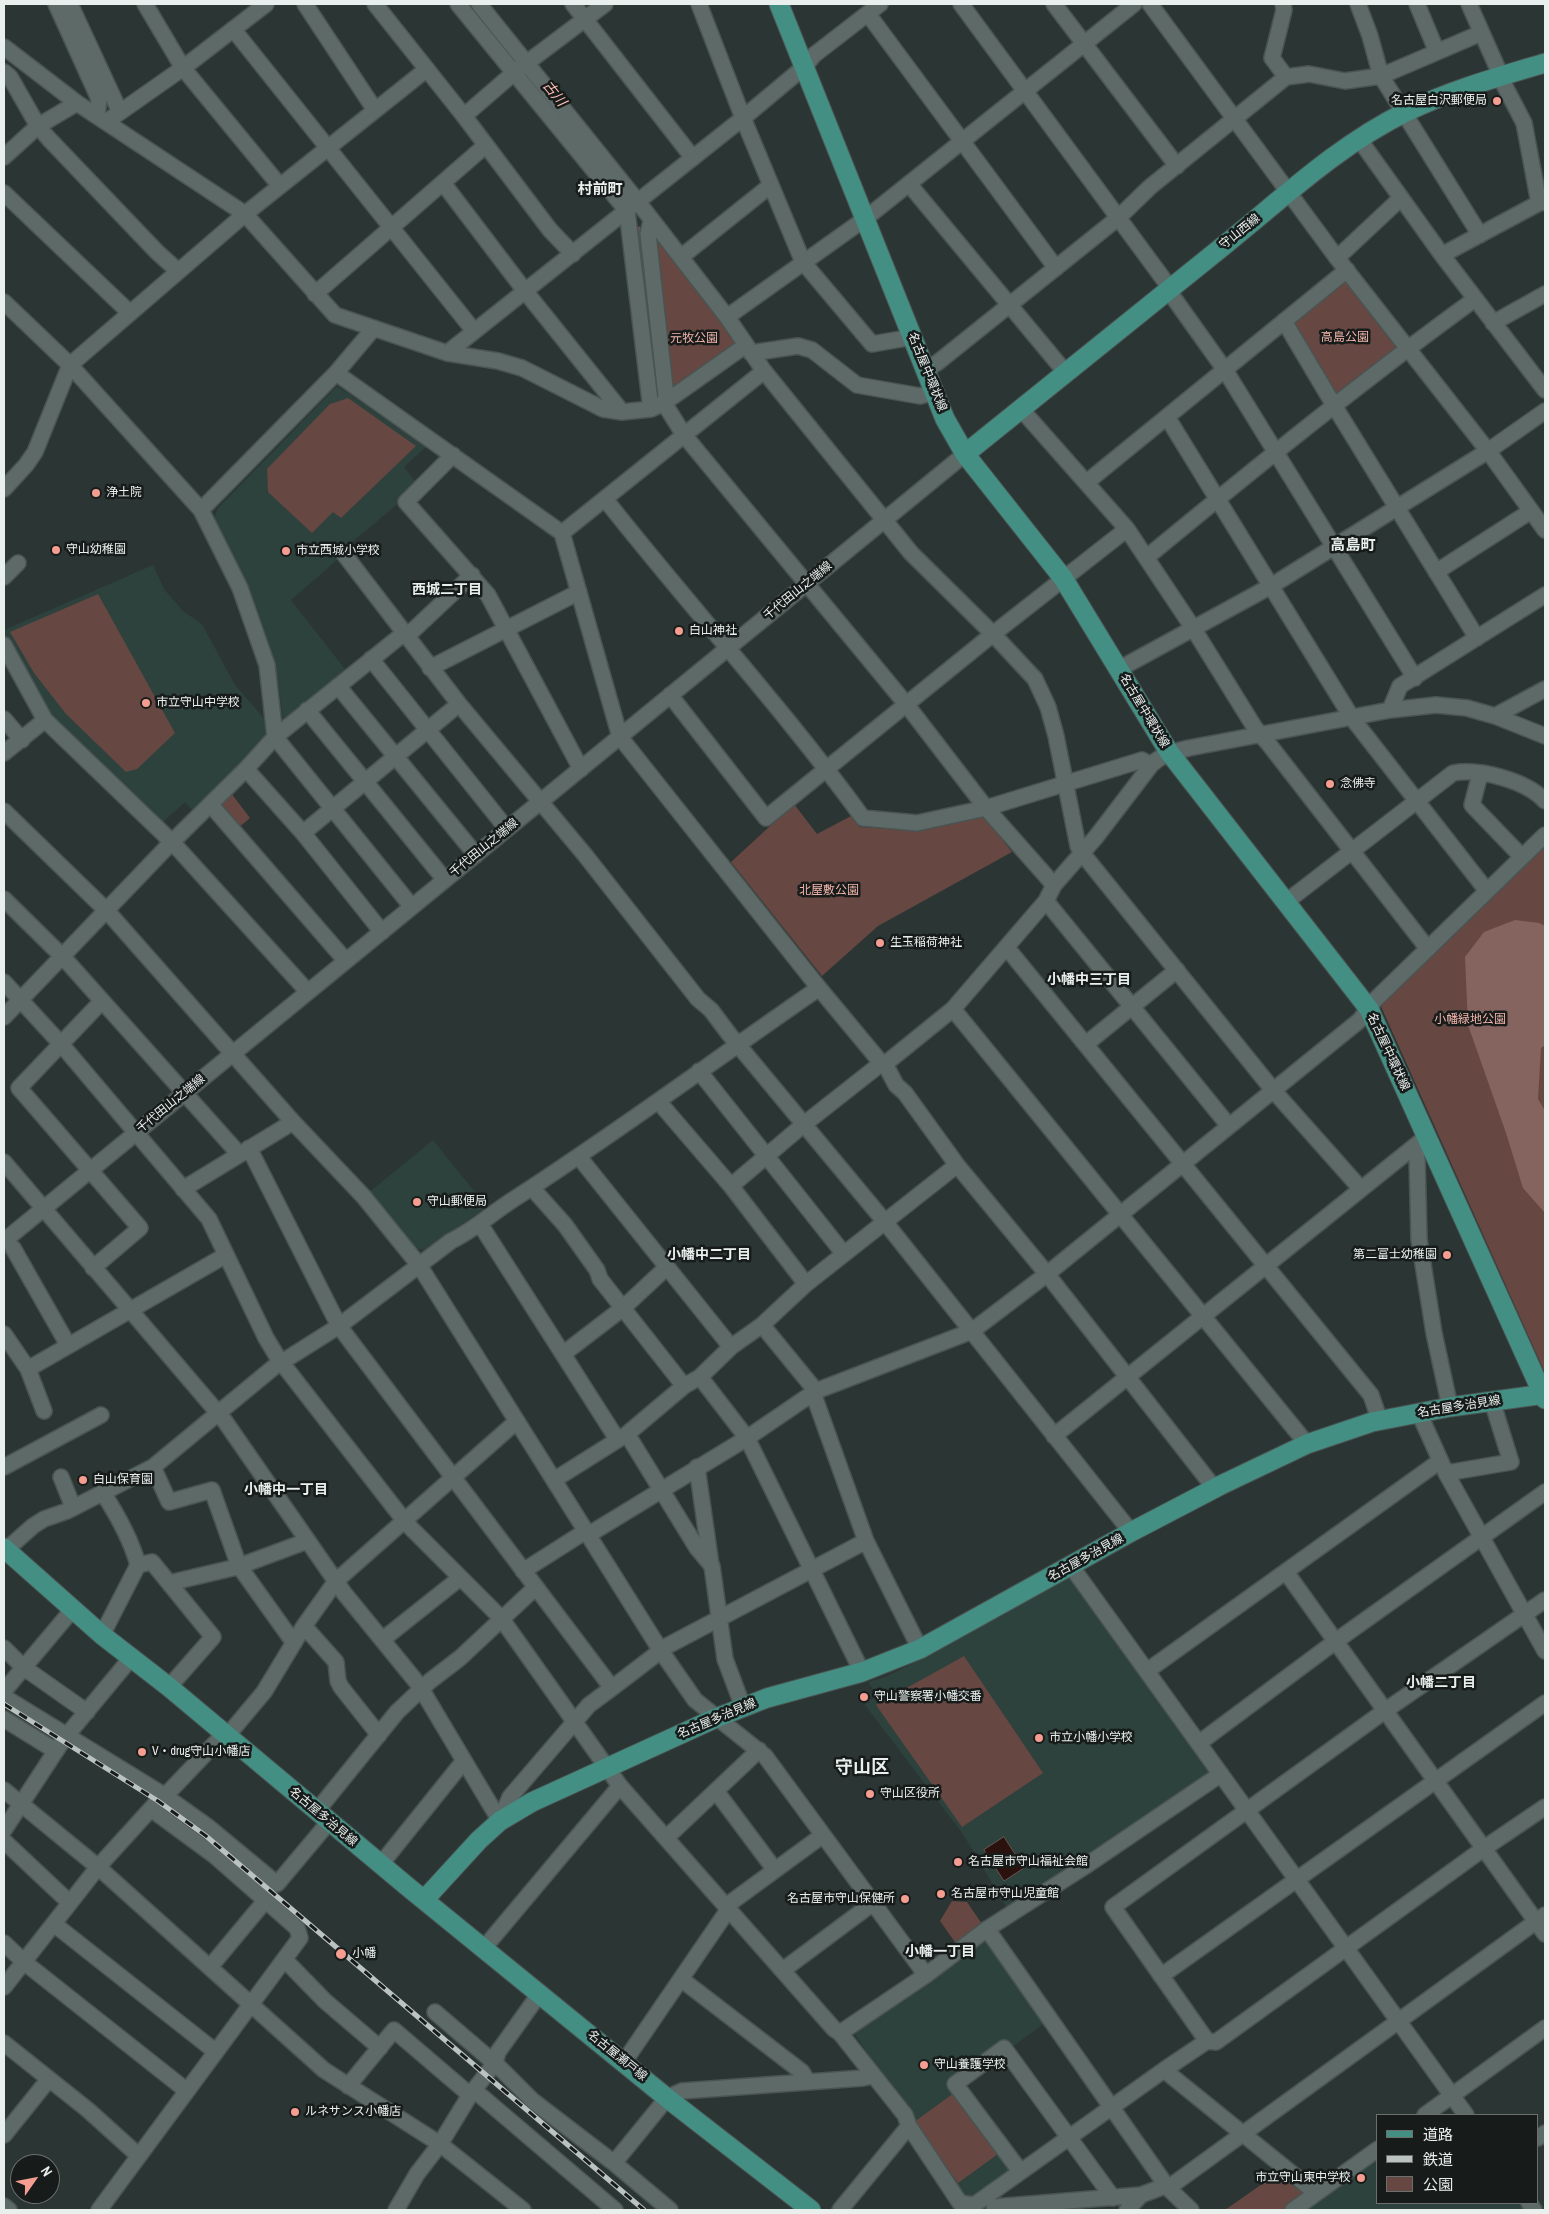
<!DOCTYPE html>
<html>
<head>
<meta charset="utf-8">
<style>
  body { margin:0 }
  #map { position:relative; width:1549px; height:2214px; overflow:hidden; background:#2b3634; font-family:"Archivo Narrow","Noto Sans JP",sans-serif }
  canvas { display:block }
  .frame { position:absolute; inset:0; border:5px solid #e8efed; pointer-events:none }
  .legend { position:absolute; left:1376px; top:2114px; width:162px; height:90px; box-sizing:border-box; background:#171c1b; border:1px solid #6b706f; margin:0; padding:6px 9px; list-style:none; font-size:15px; color:#e8efed }
  .legend li { display:flex; align-items:center; gap:10px; height:25px }
  .legend b { width:25px; border:1px solid #6b706f }
  .north { position:absolute; left:10px; top:2154px; width:50px; height:50px; box-sizing:border-box; background:#171c1b; border:1px solid #6b706f; border-radius:50%; rotate:57deg; font-size:14px; font-weight:700; line-height:20px; text-align:center; color:#e8efed }
  .north::after { content:''; display:block; margin:auto; width:18px; height:22px; background:#f59d90; clip-path:polygon(50% 0,100% 100%,50% 72%,0 100%) }
</style>
</head>
<body>
<div id="map">
<canvas width="1549" height="2214"></canvas>
<div class="frame"></div>
<ul class="legend">
<li><b style="height:6px;background:#448f84"></b>道路</li>
<li><b style="height:6px;background:#bbc3c1"></b>鉄道</li>
<li><b style="height:14px;background:#664742"></b>公園</li>
</ul>
<div class="north">N</div>
</div>
<script>
const g = document.querySelector('canvas').getContext('2d');
g.lineJoin = 'round';
function fillPath(path, color) {
  g.fillStyle = color;
  g.fill(path, 'evenodd');
}
function stroke(path, color, width, dash) {
  g.strokeStyle = color;
  g.lineWidth = width;
  g.lineCap = dash ? 'butt' : 'round';
  g.setLineDash(dash || []);
  g.stroke(path);
}
function drawText(font, color, halo, rows, align = 'center') {
  g.font = font + ' "Archivo Narrow","Noto Sans JP",sans-serif';
  g.lineWidth = 5;
  g.setLineDash([]);
  g.textBaseline = 'middle';
  g.strokeStyle = halo;
  g.fillStyle = color;
  for (const [text, x, y, turn = 0] of rows) {
    g.save();
    g.translate(x, y);
    g.rotate((+turn || 0) * Math.PI / 180);
    g.textAlign = isNaN(turn) ? turn : align;
    if (halo) g.strokeText(text, 0, 0);
    g.fillText(text, 0, 0);
    g.restore();
  }
}
fillPath(new Path2D(`
  M337 386 426 447 404 467 419 486 352 542 337 560 291 600 348 673 284 725 275 664 214 518 218 508Z
  M153 565 164 589 183 611 202 624 235 685 271 726V738L197 815 185 802 160 825 53 720 4 638V630Z
  M433 1140 487 1207 424 1250 415 1248 368 1193Z
  M1069 1577 1077 1581 1211 1771 1208 1778 1008 1910 963 1834 865 1705 877 1695 868 1682 885 1677 934 1653Z
  M984 1938 1046 2022 1011 2048 1005 2040 949 2083 1013 2168 1011 2172 973 2199 964 2198 854 2033V2027Z
  M1378 2153V2203H1524L1529 2210H1299Z`), '#2d413d');
fillPath(new Path2D(`
  M653 235 658 236 739 346 670 395Z
  M1344 278 1398 344V351L1339 395 1334 393 1293 325V320Z
  M348 398 416 446 341 518 333 512 312 533 268 492 267 469 330 404Z
  M98 594 175 733 137 769 126 772 66 714 34 673 10 632Z
  M231 793 250 818 238 828 218 806Z
  M794 804 817 834 853 815 860 827 920 831 984 817 1012 852 878 926 822 976 731 862Z
  M1545 842V1373L1379 1002Z
  M964 1656 1043 1773 962 1827 876 1705Z
  M952 1901 967 1902 984 1927 957 1945 940 1921Z
  M954 2093 998 2154 958 2183 914 2122Z
  M1282 2170 1307 2190 1305 2195 1284 2210H1225Z`), '#664742');
fillPath(new Path2D(`
  M1515 920 1539 923 1545 926V1045L1541 1048 1538 1099 1545 1111V1213L1523 1188 1506 1133 1468 1025 1465 957 1484 932Z`), '#85645f');
const water = new Path2D(`
  M1004 1837 1024 1868 1004 1881 984 1850Z`);
fillPath(water, '#2c120f');
stroke(water, '#645452', 1);
stroke(new Path2D(`
  M639 228 646 307
  M650 343 658 391`), '#645452', 3);
const minor = new Path2D(`
  M56 4 99 99 97 116
  M70 4 120 112
  M145 4 183 68 280 186
  M305 4 375 110
  M375 4 464 116 550 230 573 254
  M458 4 627 211 651 409
  M479 4 638 202 727 317 764 371 911 553 993 634 1035 679 1048 707 1056 736 1078 846 1082 853 1273 1090 1361 1189
  M573 4 693 158
  M699 4 743 118 803 262 872 344 913 337
  M961 4 1170 288
  M1054 4 1177 166
  M1150 4 1337 258 1488 451 1545 530
  M1283 4 1284 10 1272 58 1286 77
  M1358 4 1370 36 1381 76 1480 235
  M1469 4 1501 76
  M868 14 1056 268
  M233 29 474 331
  M4 47 77 103 245 214 335 315 447 353 498 361 522 368 603 409 622 412 651 409 664 403 746 345
  M1437 52 1481 33
  M4 72 10 77 38 126 49 139 157 252 178 271
  M1500 77 1524 123 1539 203
  M464 116 516 71 605 4
  M106 122 183 68 266 4
  M1359 139 1442 255 1545 390
  M4 157 38 126 77 103
  M443 183 525 291 622 412
  M909 184 1066 373
  M4 193 130 313
  M651 221 648 234 666 396 664 403 684 435 906 704 986 808 1054 885
  M1442 255 1539 203 1545 202
  M681 257 771 185
  M1337 258 1401 198
  M1168 290 1225 370 1415 678
  M315 294 486 145
  M4 302 70 365 201 510 240 588 267 665 275 737 412 907
  M727 317 866 218 1134 4
  M1284 321 1335 407 1477 638
  M1493 323 1545 294
  M447 353 743 118 804 67 814 55 880 4
  M751 353 798 346 812 350 857 385 920 396 934 392
  M925 369 937 363 1118 218 1150 187 1286 77 1309 74 1345 81 1381 76 1437 52 1417 4
  M336 373 562 533 620 737 819 988 878 1059 885 1064 896 1085 905 1093 957 1165 1047 1274 1215 1489
  M1021 409 1127 529 1193 628 1255 728 1268 743 1428 949
  M1167 417 1352 718 1487 891
  M453 455 406 502 488 595 581 769
  M1087 482 1347 270
  M4 489 26 465 35 452 70 365 245 214 427 69
  M605 499C690 607 783 708 863 818L917 823 986 808 1142 760 1151 765
  M201 510 336 373 374 328
  M562 533 764 371
  M344 554 459 704 585 855 698 999 711 1010 729 1034 885 1222 1131 1532
  M1147 557C1254 469 1362 381 1475 299
  M1436 572 1531 511
  M4 577 18 563
  M406 637 472 575
  M4 645 45 720 173 843 308 992
  M371 659 507 829
  M430 668 579 592
  M1119 669 1271 586 1488 451 1545 411
  M338 686 476 855
  M670 695 766 818 993 634 1127 529
  M307 710 445 880
  M1390 710 1400 686 1545 595
  M1495 716 1545 689
  M4 719 22 740
  M4 753 45 720
  M246 769 303 833 382 932
  M1480 774 1472 805 1522 857
  M211 805 346 961
  M4 811 107 911 293 1122 364 1197 419 1265 661 1651 695 1700 765 1756 926 1975
  M303 833 459 704
  M4 899 63 957 239 1154
  M1046 901 1229 1126
  M1286 902 1453 773C1480 768 1527 781 1545 801
  M1007 948 1371 1395 1380 1421
  M4 982 61 1044 209 1219 266 1338 278 1358 407 1524 501 1618 620 1786 834 2029 840 2033 905 2115 909 2126 960 2203 974 2205 1164 2070 1207 2041 1216 2042 1483 1849 1545 1807
  M953 1009 1307 1444
  M4 1017 167 847 246 769 275 737 403 634
  M1086 1044 1177 970
  M885 1064 953 1009 1046 901 1054 885 1096 837 1151 765C1162 754 1174 752 1189 748L1390 710 1436 705 1467 708 1495 716 1545 736
  M699 1071 844 1254
  M658 1101 731 1186 806 1284
  M1415 1146 1417 1156 1419 1239 1434 1333 1450 1407
  M249 1148 339 1326 612 1688
  M579 1157 731 1347
  M4 1162 224 1420 344 1593 419 1685 500 1821 510 1797 589 1705 612 1688 667 1646 866 1541
  M731 1186 803 1125 883 1062
  M532 1188 565 1225 597 1270 600 1279 684 1386
  M183 1189 293 1122
  M480 1224 617 1439
  M4 1241 965 454
  M13 1248 68 1345
  M93 1268 140 1228 19 1088 102 1001
  M762 1325 816 1391
  M4 1334 28 1369 44 1411
  M563 1354 623 1308 667 1267
  M28 1369 226 1255
  M700 1377 747 1438 862 1672
  M813 1393 866 1541 920 1649
  M1419 1413 1446 1473 1545 1651
  M627 1434 697 1548 712 1566 725 1659 743 1707
  M1054 1436 1426 1137
  M4 1467 101 1415
  M153 1467 169 1502 212 1490 239 1566 294 1643
  M697 1467 711 1565
  M1446 1473 1511 1462 1492 1401
  M61 1477 73 1507
  M554 1480 627 1434 684 1386 700 1377 731 1347 762 1325 806 1284 957 1165
  M588 1535 747 1438 816 1391 972 1331 1047 1274 1360 1020 1375 1000 1545 835
  M6 1550 33 1526 44 1519 67 1511 153 1467 274 1367 339 1326 451 1241C474 1230 492 1213 514 1199 618 1132 717 1058 819 988
  M138 1565 152 1562 213 1637 169 1687
  M1071 1566 1466 2115
  M523 1571 586 1531
  M1286 1572 1545 1934
  M169 1583 237 1567 307 1541
  M304 1626 336 1662 338 1681 341 1687 379 1735
  M102 1635 138 1565C131 1539 118 1516 103 1493
  M382 1640 460 1578
  M4 1648 23 1667 87 1712
  M1147 1671 1440 1461
  M4 1691 73 1609
  M4 1697 165 1796 207 1826 277 1884 329 1822
  M4 1719 56 1751
  M227 1736 264 1692 304 1626 336 1581 517 1421
  M1199 1743 1336 1641 1545 1492
  M4 1790 98 1867 324 2070 440 2144 523 2210
  M716 1791 775 1870
  M316 1812 397 1712 430 1681 460 1658 536 1587
  M4 1830 63 1740 131 1658
  M666 1838 759 1750
  M4 1841 70 1903
  M381 1864 463 1762
  M726 1906 823 1835
  M54 1924 216 2052
  M987 1929 1168 2188
  M4 1943 24 1962 187 2091
  M484 1948 620 1786
  M285 1960 325 2001 380 2048
  M210 1967 265 1901
  M783 1970 873 1903
  M1161 1976 1545 1703
  M681 1979 802 2072 808 2082
  M4 1987 98 1867 158 1801 165 1796 224 1734
  M435 2012 498 2066 533 2101 614 2163 670 2210
  M840 2033 926 1975 987 1929 1084 1867 1221 1774
  M1207 2041 1113 1907 1386 1710 1545 1600
  M4 2043 88 2110 139 2156
  M624 2062 728 1910
  M1164 2070 1316 2193
  M348 2086 394 2030 470 2095
  M474 2090 615 2210
  M1425 2115 1545 2028
  M4 2135 49 2079
  M1538 2138 1545 2133
  M614 2163 667 2098 682 2091 863 2078 873 2076
  M1020 2171 955 2084 1004 2048 1113 2198
  M1529 2203 1534 2210
  M4 2206 9 2210
  M994 2207 1141 2195
  M99 2210 300 1938 297 1928 215 1856 151 1809
  M396 2210 417 2174 440 2144 470 2095 495 2063 498 2052 540 1993
  M840 2210 909 2126
  M1127 2210 1141 2195 1165 2186
  M1191 2210 1168 2188 1545 1915
  M1293 2210 1378 2149`);
const major = new Path2D(`
  M779 4 945 419 965 454 1063 578 1169 752 1369 1009 1545 1399
  M965 454C1053 384 1139 313 1227 243 1284 197 1340 144 1406 112 1451 90 1498 77 1545 63
  M4 1548 102 1635 169 1687 408 1887 667 2098 811 2210
  M424 1900 479 1840 500 1821 532 1802 716 1718 767 1698 862 1672 920 1649 1131 1532 1221 1485 1307 1444 1372 1422 1450 1407 1545 1394`);
stroke(minor, '#4a5452', 18);
stroke(major, '#4a5452', 21);
stroke(minor, '#5e6a67', 15);
stroke(major, '#448f84', 19);
const rail = new Path2D(`
  M4 1704 158 1801 206 1836 644 2210`);
stroke(rail, '#bbc3c1', 5);
stroke(rail, '#171c1b', 3, [9]);
for (const [x, y, r, color] of [
  [1497,101,5,"#f59d90"],
  [96,493,5,"#f59d90"],
  [56,550,5,"#f59d90"],
  [286,551,5,"#f59d90"],
  [679,631,5,"#f59d90"],
  [146,703,5,"#f59d90"],
  [1330,784,5,"#f59d90"],
  [880,943,5,"#f59d90"],
  [417,1202,5,"#f59d90"],
  [1447,1255,5,"#f59d90"],
  [83,1480,5,"#f59d90"],
  [864,1697,5,"#f59d90"],
  [1039,1738,5,"#f59d90"],
  [142,1752,5,"#f59d90"],
  [870,1794,5,"#f59d90"],
  [958,1862,5,"#f59d90"],
  [941,1894,5,"#f59d90"],
  [905,1899,5,"#f59d90"],
  [341,1954,6,"#f59d90"],
  [924,2065,5,"#f59d90"],
  [295,2112,5,"#f59d90"],
  [1361,2178,5,"#f59d90"]
]) {
  const dot = new Path2D();
  dot.arc(x, y, r, 0, 2 * Math.PI);
  g.fillStyle = color;
  g.fill(dot);
  stroke(dot, '#171c1b', 2);
}
drawText('12px', '#e8efed', '#171c1b', [
  ["名古屋白沢郵便局",1487,101,"right"],
  ["浄土院",106,493],
  ["守山幼稚園",66,550],
  ["市立西城小学校",296,551],
  ["白山神社",689,631],
  ["市立守山中学校",156,703],
  ["念佛寺",1340,784],
  ["生玉稲荷神社",890,943],
  ["守山郵便局",427,1202],
  ["第二富士幼稚園",1437,1255,"right"],
  ["白山保育園",93,1480],
  ["守山警察署小幡交番",874,1697],
  ["市立小幡小学校",1049,1738],
  ["V・drug守山小幡店",152,1752],
  ["守山区役所",880,1794],
  ["名古屋市守山福祉会館",968,1862],
  ["名古屋市守山児童館",951,1894],
  ["名古屋市守山保健所",895,1899,"right"],
  ["小幡",352,1954],
  ["守山養護学校",934,2065],
  ["ルネサンス小幡店",305,2112],
  ["市立守山東中学校",1351,2178,"right"]
], 'left');
drawText('12px', '#e8efed', '#171c1b', [
  ["守山西線",1240,232,-39],
  ["名古屋中環状線",927,372,68],
  ["千代田山之端線",798,591,-39],
  ["名古屋中環状線",1144,711,59],
  ["千代田山之端線",484,848,-39],
  ["名古屋中環状線",1388,1052,65],
  ["千代田山之端線",171,1104,-39],
  ["名古屋多治見線",1459,1407,-9],
  ["名古屋多治見線",1086,1558,-29],
  ["名古屋多治見線",717,1719,-23],
  ["名古屋多治見線",323,1817,40],
  ["名古屋瀬戸線",617,2056,39]
]);
drawText('12px', '#f2b4ab', '#171c1b', [
  ["高島公園",1345,338],
  ["元牧公園",694,339],
  ["北屋敷公園",829,891],
  ["小幡緑地公園",1470,1020]
]);
drawText('italic 14px', '#fdbeb4', '#171c1b', [
  ["古川",554,94,51]
]);
drawText('bold 14px', '#e8efed', '#171c1b', [
  ["西城二丁目",447,590],
  ["小幡中三丁目",1089,980],
  ["小幡中二丁目",709,1255],
  ["小幡中一丁目",286,1490],
  ["小幡二丁目",1441,1683],
  ["小幡一丁目",940,1952]
]);
drawText('bold 15px', '#e8efed', '#171c1b', [
  ["村前町",600,190],
  ["高島町",1353,546]
]);
drawText('bold 18px', '#e8efed', '#171c1b', [
  ["守山区",862,1768]
]);
</script>
</body>
</html>
